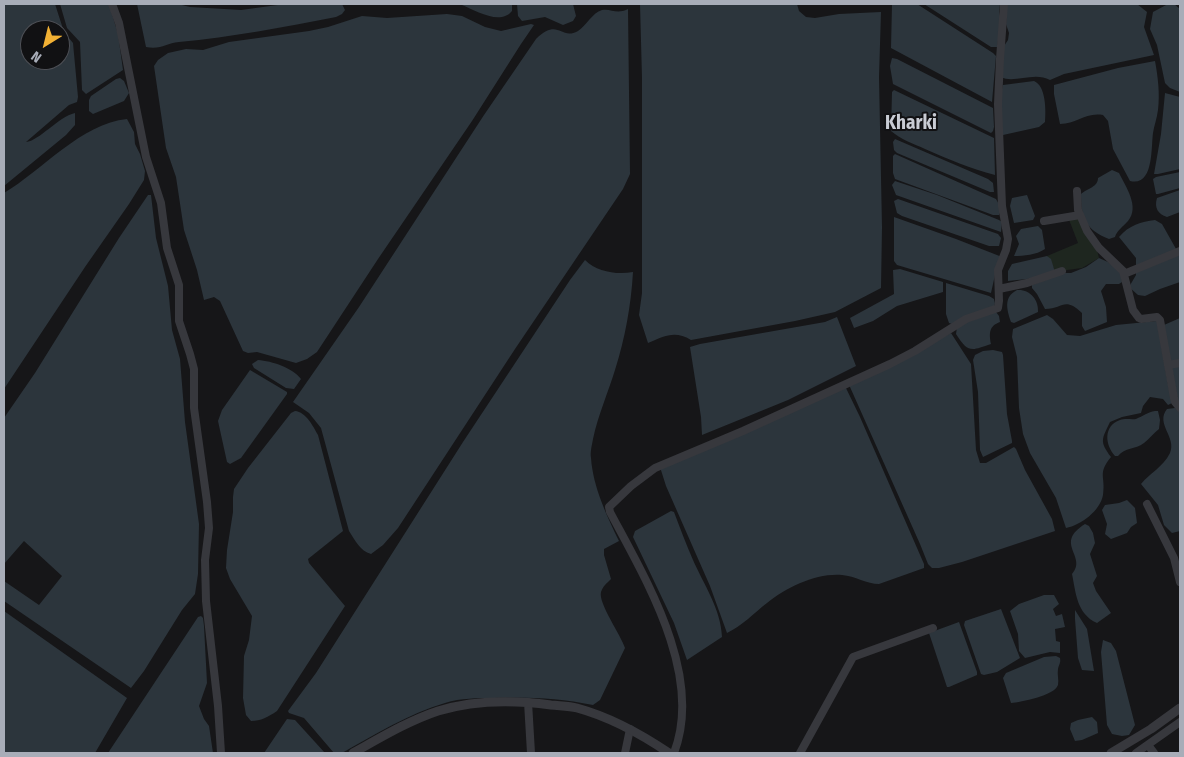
<!DOCTYPE html>
<html>
<head>
<meta charset="utf-8">
<style>
  body { margin:0 }
  #map { position:relative; width:1184px; height:757px; overflow:hidden; background:#161618; font-family:"Fira Sans Condensed",sans-serif }
  canvas { display:block }
  .frame { position:absolute; inset:0; border:5px solid #a8adb8; pointer-events:none }
  .north { position:absolute; left:20px; top:20px; width:50px; height:50px; box-sizing:border-box; background:#111113; border:1px solid #4d4f55; border-radius:50%; rotate:216deg; font-size:14px; font-weight:700; line-height:20px; text-align:center; color:#a8adb8 }
  .north::after { content:''; display:block; margin:auto; width:18px; height:22px; background:#f2b134; clip-path:polygon(50% 0,100% 100%,50% 72%,0 100%) }
</style>
</head>
<body>
<div id="map">
<canvas width="1184" height="757"></canvas>
<div class="frame"></div>
<div class="north">N</div>
</div>
<script>
const g = document.querySelector('canvas').getContext('2d');
g.lineJoin = 'round';
function fillPath(path, color) {
  g.fillStyle = color;
  g.fill(path, 'evenodd');
}
function stroke(path, color, width, dash) {
  g.strokeStyle = color;
  g.lineWidth = width;
  g.lineCap = dash ? 'butt' : 'round';
  g.setLineDash(dash || []);
  g.stroke(path);
}
function drawText(font, color, halo, rows, align = 'center') {
  g.font = font + ' "Fira Sans Condensed",sans-serif';
  g.lineWidth = 4;
  g.setLineDash([]);
  g.textBaseline = 'middle';
  g.strokeStyle = halo;
  g.fillStyle = color;
  for (const [text, x, y, turn = 0] of rows) {
    g.save();
    g.translate(x, y);
    g.rotate((+turn || 0) * Math.PI / 180);
    g.textAlign = isNaN(turn) ? turn : align;
    if (halo) g.strokeText(text, 0, 0);
    g.fillText(text, 0, 0);
    g.restore();
  }
}
fillPath(new Path2D(`
  M1080 215 1096 246 1099 258 1082 268 1067 270 1058 276 1047 256 1078 243 1068 217Z`), '#1e261f');
fillPath(new Path2D(`
  M4 4H55L64 32 73 43 78 97 77 102 69 105 26 142C39 141 58 117 75 113V125L66 135 4 186ZM30 30H60V60H30Z
  M60 4H109L118 34 123 70 86 94 82 90 80 42 67 28Z
  M137 4H178L190 7 241 10 285 4H342L345 10 342 14 336 17C284 27 232 37 179 42 166 43 161 50 146 47Z
  M462 4H512V11C500 26 475 10 462 5Z
  M517 4H573L576 16 573 21 563 25 545 17 522 21 518 16Z
  M640 4H797L799 11 806 17 815 18 839 14 881 12 879 77 882 227 881 288 835 312 795 321 691 340C675 330 664 336 648 343L639 315 642 293V78Z
  M892 4H917L993 53 996 56 992 102 891 48Z
  M924 4H1000L999 12 1001 22 997 47H991Z
  M1007 4H1137L1147 12 1144 27 1154 55 1064 74 1050 80C1034 71 1014 84 1001 77L1002 49 1008 40 1009 33 1006 24Z
  M1168 4H1174L1180 9V92L1170 88 1165 83 1157 45 1150 29 1153 12Z
  M628 9 630 174 623 189 515 349 398 528 383 545 371 554C360 551 355 540 349 531L321 428 309 413 293 402 359 307 484 115 536 39C559 17 560 41 578 31 586 26 592 13 602 10 611 8 616 15 628 9Z
  M447 14 462 16 485 27 501 31 531 24 534 25 521 44 472 121 378 259 317 352 307 359 296 363 257 352 248 353 243 351 220 301 214 297 204 300 197 270 184 230 176 177 166 148 154 66 158 60 168 53 186 49 203 50 229 42 309 31 328 27 362 16 387 18Z
  M892 58 897 59 993 108 994 127 993 131 991 133 893 84 890 66Z
  M1155 61C1158 77 1160 94 1158 110 1157 118 1154 126 1153 133 1151 147 1154 187 1130 181L1113 149 1108 121 1103 115C1085 112 1077 124 1060 124L1054 94V85L1118 68Z
  M120 78 124 81 129 93 124 101 93 114 89 111V100L91 96 116 79Z
  M1034 81C1046 86 1046 110 1045 122L1039 127 1003 135 1001 130 1002 89 1003 85Z
  M894 90 994 138 995 175C971 169 948 159 925 149 914 144 900 139 891 131L892 92Z
  M1165 93 1180 97V169L1158 174H1154L1161 134Z
  M127 119 134 132 135 144 140 154 145 171 144 180 129 204 85 267 4 389V193C41 171 82 123 127 119Z
  M895 139 988 179 993 183 994 192H990L897 153 894 150 893 142Z
  M895 154 996 199C999 204 1002 210 999 215H993L895 179 893 173V156Z
  M1112 170 1119 173C1126 187 1140 207 1128 221 1123 227 1117 230 1115 237L1109 239C1086 230 1081 218 1081 194 1088 188 1098 187 1098 178Z
  M1180 172V188L1158 194H1156L1153 179 1156 177Z
  M895 181 937 195 999 220 1002 222 1001 232 896 195 892 185Z
  M1180 190V212L1167 217C1158 214 1154 208 1157 198Z
  M148 195H151L156 238 168 286 172 330 180 359 185 422 199 524 198 574 195 594 182 610 144 671 131 688 4 601V581L39 605 62 576 24 541 4 564V418L35 373 119 238Z
  M1027 195 1035 216 1033 220 1014 223 1010 206 1012 198Z
  M898 199 998 234 1001 238 999 246H989L902 216 897 213 894 201Z
  M894 217 956 239 1002 257 995 275 991 293 897 265 894 261Z
  M1155 220 1162 224 1180 256V282L1160 289 1145 296 1138 295 1129 287 1136 275V258L1119 237C1129 225 1141 222 1155 220Z
  M1038 226 1042 230 1045 249C1036 255 1024 256 1014 256L1019 244 1016 236 1021 229Z
  M1047 256 1051 259 1055 272 1036 278 1008 281V271L1012 264Z
  M1099 258 1108 262 1121 272 1122 282 1119 284H1106L1101 291 1106 307 1107 322 1085 331 1082 326V313C1064 296 1063 309 1045 309L1037 294 1032 288V285L1064 273H1071L1086 267Z
  M585 260C597 272 617 275 633 272 631 306 625 338 615 370 608 393 598 415 593 439 592 445 590 452 591 458 593 487 607 516 619 541L604 549V555L611 579C607 583 603 586 601 592 598 603 621 635 625 648L600 700 593 705C560 698 528 697 494 698 478 698 461 698 445 703 408 714 376 734 342 753H334L304 718 289 713 288 711 316 673 463 442 570 280Z
  M900 269 943 282V292L897 306 873 321 854 328 850 318 894 294 893 270Z
  M946 283 989 296 994 299 995 304 994 306 952 324 949 323 946 314Z
  M1017 290C1030 289 1039 300 1038 312L1014 323 1011 322C1007 310 1003 297 1017 290Z
  M996 312 999 316 1000 322C989 326 989 333 991 344 971 351 968 353 956 334L957 327 961 324Z
  M1047 315 1053 319 1067 335 1080 336 1116 325 1157 321 1168 384 1172 403 1168 405 1163 399 1150 397 1143 406 1141 413 1122 417 1110 422C1102 439 1099 441 1111 457 1097 474 1106 476 1103 495 1100 511 1081 525 1066 528L1056 498 1030 453 1023 434 1019 408 1017 357 1012 337 1013 329Z
  M837 317 856 366 788 400 702 435 701 417 690 347 700 344 825 322Z
  M1180 318V402L1178 401 1164 325Z
  M951 333 971 364 976 450 980 463H986L1014 447 1016 449 1025 470 1052 519 1055 531 962 562 939 568H932L928 564 920 544 850 387V384Z
  M993 350 1002 352 1003 355 1007 414 1012 441V443L983 457 980 450 978 392 973 360 975 355 983 351Z
  M258 360C272 361 293 368 301 379L294 389 286 388 254 368 252 364Z
  M250 370 287 392V394L241 458 230 464 227 462 218 421 222 410Z
  M845 386 860 417 924 564V568L879 584C867 584 855 576 842 575 816 573 787 587 767 603 754 613 742 626 727 633L710 586 666 486 660 467Z
  M1175 408 1180 411V531L1172 533 1164 525 1158 505 1141 484C1150 473 1163 467 1170 453 1177 437 1155 424 1167 409Z
  M295 411C306 412 313 426 318 435L343 531 308 559 309 563 345 606 277 711C268 717 261 721 251 721L246 715 243 698 244 656 249 640 252 616 230 579 226 568 227 550 233 512V497L234 489 248 468 291 413Z
  M1155 411H1158L1160 420 1159 429C1154 433 1149 439 1144 443 1135 450 1125 447 1118 456H1115C1105 445 1103 426 1120 420 1126 418 1131 420 1136 419 1143 416 1148 412 1155 411Z
  M1127 500 1135 508 1137 523 1131 527 1127 533 1111 539 1105 534 1107 524 1102 510 1105 505 1119 503Z
  M671 511 674 512C680 528 686 544 693 560 704 585 721 609 722 637L687 660 674 623 633 537 635 531Z
  M1085 524 1089 526 1093 533 1095 543 1090 554 1097 576 1093 583 1096 591 1111 613 1097 623C1077 614 1076 594 1072 574 1088 556 1053 544 1085 524Z
  M1044 595H1054L1059 604 1053 609 1056 616 1062 614 1065 627 1055 629 1056 641 1060 642V653L1050 652 1025 658 1019 651 1018 634 1010 611 1019 604Z
  M1001 609 1020 658 997 672 984 675 981 674 964 625 965 621Z
  M1075 610 1087 629 1094 671 1082 670 1078 658 1075 619Z
  M4 611 127 698 95 753H4Z
  M201 616 203 618 204 626 207 683 199 706 204 719 209 726 213 753H108L198 617Z
  M959 622 977 672V675L949 687H947L929 633Z
  M1103 640 1111 643 1116 651 1135 725 1129 735 1122 736 1112 734 1107 725 1101 652Z
  M1056 656 1060 658C1061 663 1059 664 1058 669 1057 674 1059 680 1058 685 1054 696 1021 702 1011 703L1003 678 1006 673 1044 657Z
  M1092 717 1097 722 1098 733 1082 740 1075 741 1070 729 1071 723 1078 720Z
  M287 719 295 720 325 753H264Z`), '#2c353c');
stroke(new Path2D(`
  M112 4 119 23 146 157 161 203 167 248 179 285V321L190 354 194 369V408L207 502 209 528 205 560 206 601 218 706 221 753
  M1077 191 1078 210 1087 231 1099 248 1123 271 1133 310 1139 318 1141 319 1157 317 1160 320 1174 398 1175 402 1180 408
  M1044 221 1080 215
  M1124 274 1180 251
  M999 289 1027 283 1062 271
  M1168 365 1180 363
  M1147 504 1174 558 1180 582
  M528 702 531 753
  M1148 745 1154 753
  M625 753 630 729
  M674 753C704 675 646 580 610 512L609 507 631 486 655 468 743 431 890 364 915 351 966 319 998 308 999 301 998 270 1006 250 1008 239 1002 206 998 104 1000 59 1004 4
  M800 753 853 657 933 628
  M1136 753 1180 722`), '#37383d', 8);
stroke(new Path2D(`
  M353 753C380 738 408 721 438 711 474 700 514 700 551 705 560 706 569 706 577 708 610 717 641 734 669 753
  M1111 753 1151 729 1180 708`), '#37383d', 9);
drawText('bold 19px', '#c9ccd4', '#111113', [
  ["Kharki",911,124]
]);
</script>
</body>
</html>
